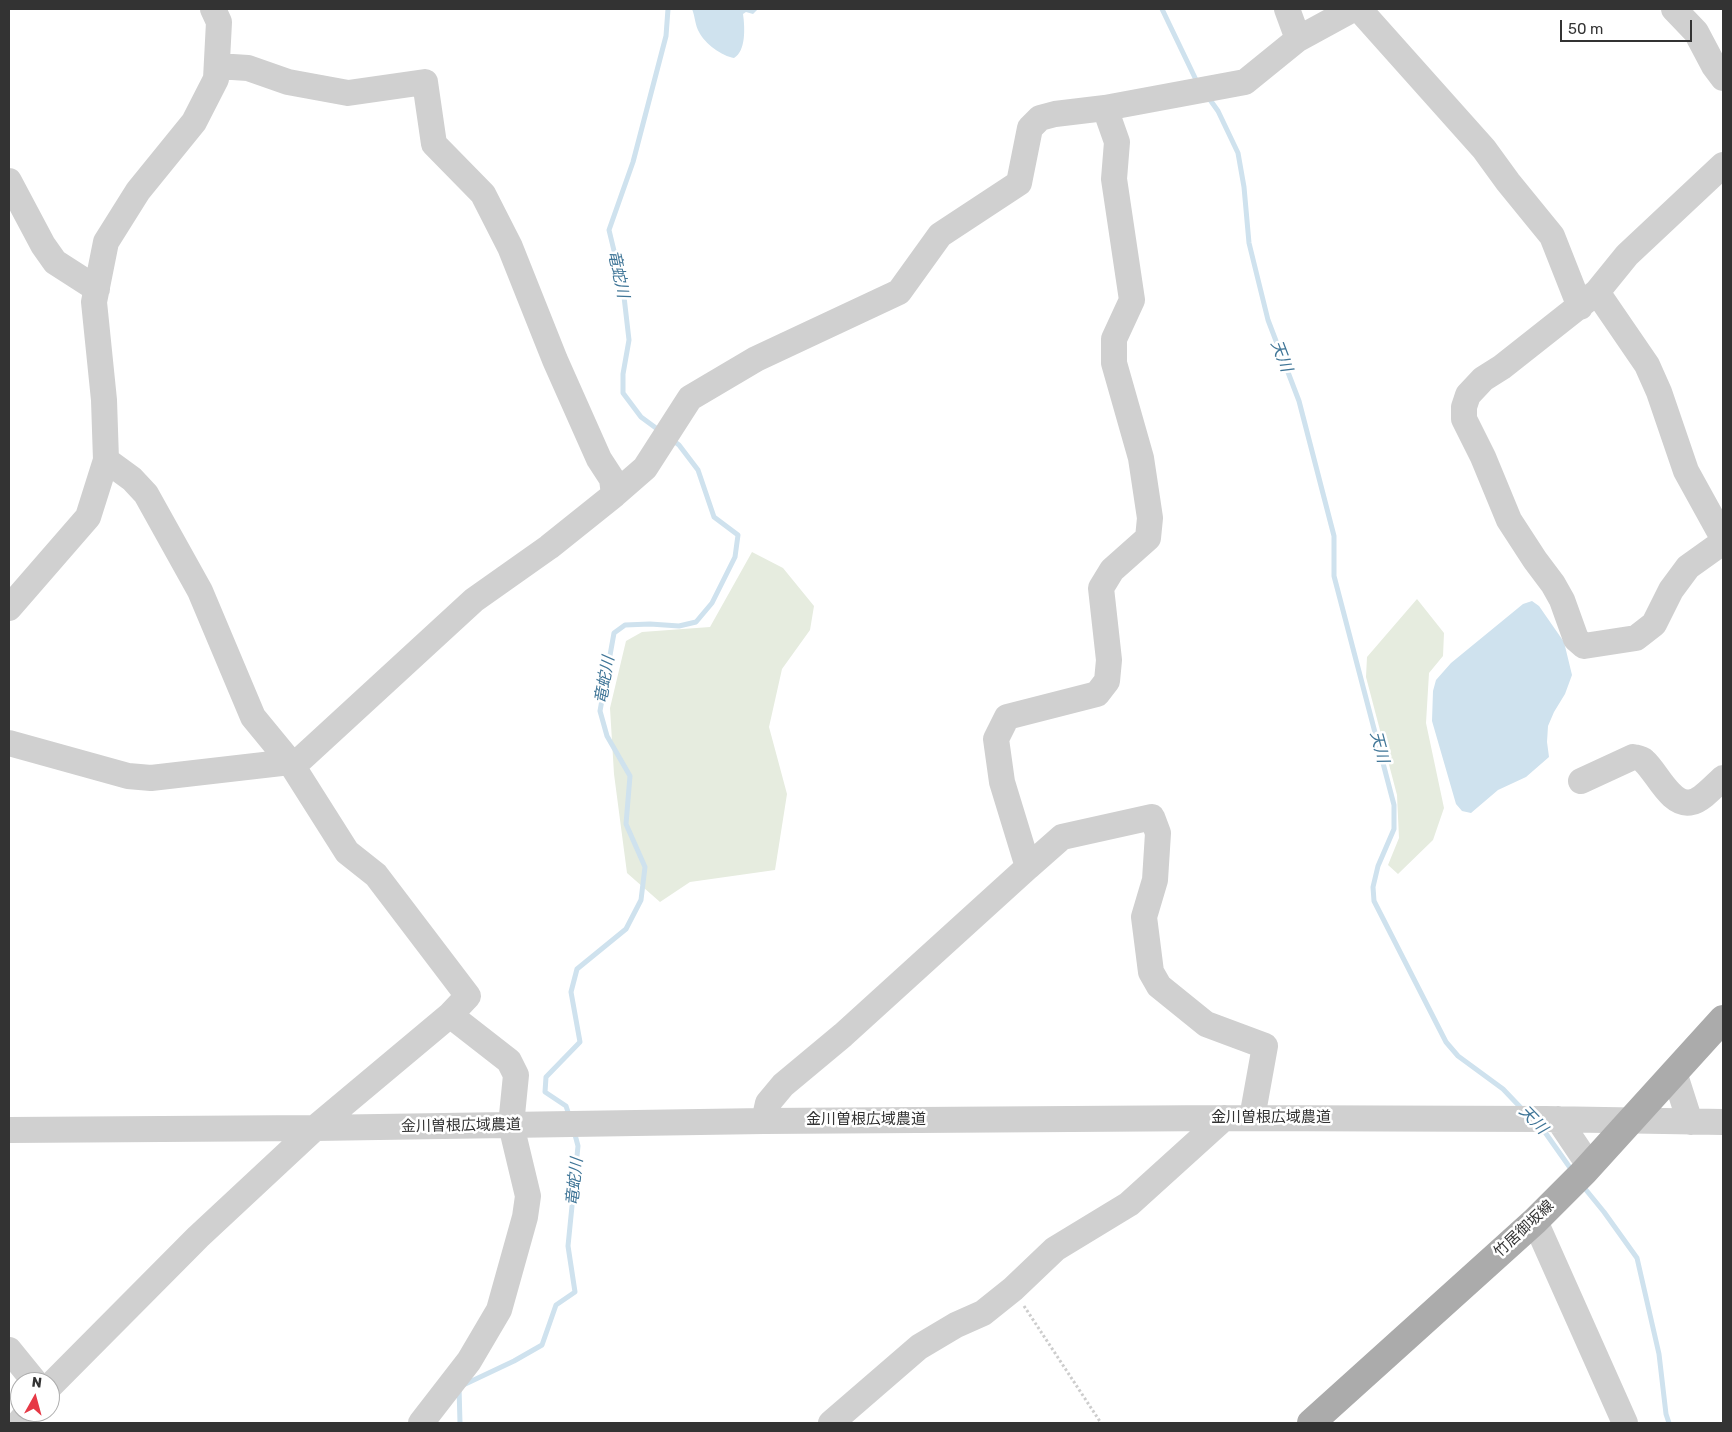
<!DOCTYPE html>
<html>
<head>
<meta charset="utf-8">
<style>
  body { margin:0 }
  #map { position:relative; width:1732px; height:1432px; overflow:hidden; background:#fff; font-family:Rubik,sans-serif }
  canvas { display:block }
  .frame { position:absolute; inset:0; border:10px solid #333; pointer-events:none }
  .north { position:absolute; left:10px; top:1372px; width:50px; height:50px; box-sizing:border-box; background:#fff; border:1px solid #adadad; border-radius:50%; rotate:7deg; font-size:14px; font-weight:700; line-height:20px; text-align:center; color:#333 }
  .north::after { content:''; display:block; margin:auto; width:18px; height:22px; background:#e63946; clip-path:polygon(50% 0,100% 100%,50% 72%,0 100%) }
  .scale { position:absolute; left:1560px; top:20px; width:132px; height:22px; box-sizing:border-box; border:2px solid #333; border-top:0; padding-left:6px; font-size:15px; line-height:18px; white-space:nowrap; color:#333; -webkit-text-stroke:4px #fff; paint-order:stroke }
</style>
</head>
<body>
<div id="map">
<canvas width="1732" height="1432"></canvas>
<div class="frame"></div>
<div class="north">N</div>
<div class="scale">50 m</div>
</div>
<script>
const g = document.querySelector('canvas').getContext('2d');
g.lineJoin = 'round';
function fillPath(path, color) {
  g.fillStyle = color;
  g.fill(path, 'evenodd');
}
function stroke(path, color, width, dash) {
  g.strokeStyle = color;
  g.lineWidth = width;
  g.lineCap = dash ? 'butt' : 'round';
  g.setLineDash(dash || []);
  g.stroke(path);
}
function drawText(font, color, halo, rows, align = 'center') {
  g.font = font + ' Rubik,"Noto Sans JP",sans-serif';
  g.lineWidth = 5;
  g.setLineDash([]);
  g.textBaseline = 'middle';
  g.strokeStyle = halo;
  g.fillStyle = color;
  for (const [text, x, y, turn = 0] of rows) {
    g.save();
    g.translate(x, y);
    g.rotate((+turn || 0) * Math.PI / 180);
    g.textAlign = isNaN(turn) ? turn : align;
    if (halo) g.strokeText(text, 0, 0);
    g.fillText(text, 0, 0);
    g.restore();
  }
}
fillPath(new Path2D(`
  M752 552 783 568 814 606 810 630 782 669 769 727 787 794 775 870 690 882 660 902 627 873 614 774 610 708 626 641 642 632 710 627Z
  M1417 599 1444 633 1443 656 1429 673 1426 723 1444 808 1433 840 1398 874 1388 865 1399 838 1397 795 1366 677 1367 657Z`), '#e6ecdf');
fillPath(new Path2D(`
  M692 9H758L753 14 746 12 743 14C745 28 746 51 734 58 722 56 705 44 699 32 695 25 695 16 692 9Z
  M1532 601 1539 606 1564 642 1572 675 1565 694 1554 712 1548 726 1547 742 1549 757 1526 777 1498 790 1471 813 1462 811 1456 804 1432 721 1433 691 1436 680 1451 663 1523 604Z`), '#cfe2ee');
stroke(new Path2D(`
  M1162 9 1198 84
  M1208 97 1218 111 1238 153 1244 187 1249 243 1268 320 1299 401 1334 536V576L1394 805V829L1378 866 1373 887 1374 901 1446 1042 1458 1056 1503 1089 1523 1110
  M660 431 641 417 623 393V374L629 340 623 288 609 230 633 162 666 36 668 9
  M569 1115 566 1106 545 1092 546 1077 580 1042 571 992 577 969 626 929 641 900 645 867 626 824 630 776 607 736 600 711 614 633 625 625 650 624 679 626 696 622 712 603 735 557 738 535 714 517 698 470 679 445 671 439
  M1542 1128 1573 1172
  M1582 1185 1604 1212 1637 1258 1659 1354 1666 1414 1669 1423
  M460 1423 459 1387 514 1361 542 1345 556 1305 575 1292 568 1246 578 1146 574 1131`), '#cfe2ee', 5);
stroke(new Path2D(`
  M1024 1306 1101 1423`), '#cdcdcd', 3, [2.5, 2.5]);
stroke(new Path2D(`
  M1287 9 1298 39
  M1359 9 1484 149 1508 182 1552 236 1580 307
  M1674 9 1696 32 1714 66 1723 78
  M217 66 248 68 288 82 348 93 425 82 434 144 483 194 510 247 555 360 599 459 612 479 614 495
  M1723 165 1627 255 1597 292 1502 367 1483 379 1468 395 1464 407V419L1483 457 1509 520 1535 560 1553 584 1562 600 1576 639 1584 646 1636 638 1654 624 1671 590 1688 567 1723 542
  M9 181 43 245 55 262 97 289
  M1597 292 1647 365 1659 392 1686 471 1723 538
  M9 608 88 517 106 460 104 400 94 302 106 242 138 191 194 122 216 79 219 22 213 9
  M9 743 128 776 151 778 290 762 301 759 474 600 549 547 614 495 645 468 690 398 756 359 899 292 940 235 1019 183 1030 128 1040 118 1055 114 1105 108 1245 82 1298 39 1353 9
  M1581 781 1633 757C1637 758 1641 758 1644 761 1657 772 1671 808 1692 802 1702 800 1716 784 1723 778
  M1028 867 1062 837 1152 817 1158 833 1155 880 1144 917 1151 972 1159 986 1206 1024 1265 1046 1252 1118
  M1674 1072 1690 1122
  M1558 1119 1589 1165
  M764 1121 768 1103 783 1085 843 1035 1028 867 1002 782 996 739 1007 717 1097 694 1107 681 1109 660 1101 588 1112 570 1148 538 1150 518 1141 458 1114 363V339L1132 300 1114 179 1117 142 1105 108
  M9 1130 315 1128 764 1121 1224 1118 1545 1119 1723 1122
  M1535 1221 1625 1423
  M9 1350 35 1382
  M50 1386 198 1237 315 1128 450 1015 468 996 376 875 347 852 290 762 253 717 200 591 146 494 132 479 106 460
  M19 1423 28 1412
  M421 1423 469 1361 499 1310 525 1217 528 1196 511 1125 516 1075 509 1061 450 1015
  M831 1423 919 1347 956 1325 983 1313 1013 1289 1055 1249 1129 1204 1224 1118`), '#d0d0d0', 26);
stroke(new Path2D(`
  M1311 1423 1535 1221 1584 1172 1723 1019`), '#ababab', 28);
drawText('15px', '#333', '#fff', [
  ["金川曽根広域農道",1271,1118],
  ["金川曽根広域農道",866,1120],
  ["金川曽根広域農道",461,1126,-1],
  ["竹居御坂線",1524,1229,-43]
]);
drawText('italic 16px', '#3f7597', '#fff', [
  ["竜蛇川",618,274,78],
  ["天川",1281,356,69],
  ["竜蛇川",605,680,-80],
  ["天川",1379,747,75],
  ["天川",1533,1120,46],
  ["竜蛇川",575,1182,-84]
]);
</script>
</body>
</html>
